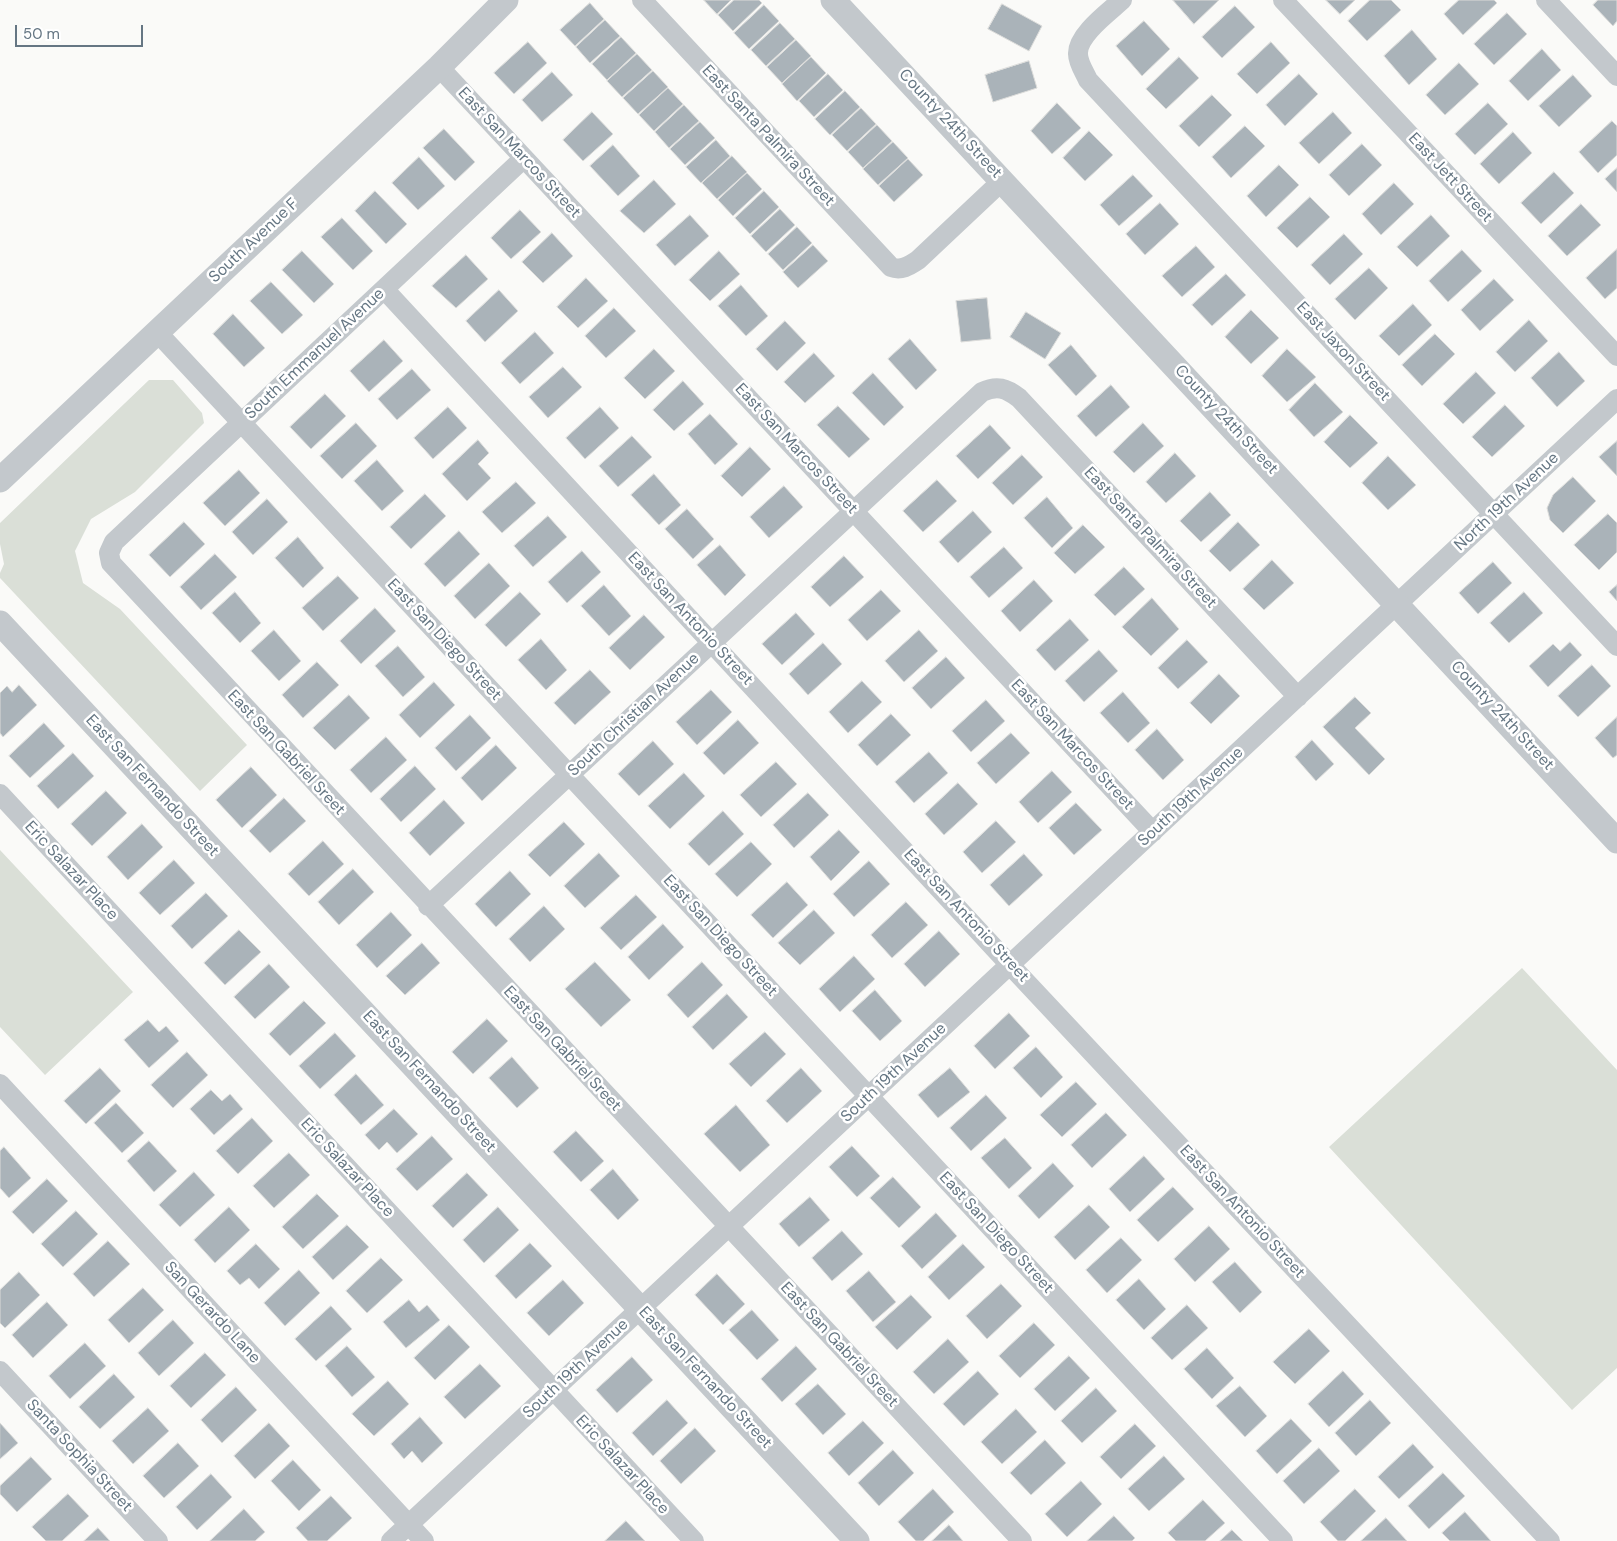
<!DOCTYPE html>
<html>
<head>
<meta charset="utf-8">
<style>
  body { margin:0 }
  #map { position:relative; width:1617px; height:1541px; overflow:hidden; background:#fafaf8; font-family:"DM Sans",sans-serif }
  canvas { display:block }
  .scale { position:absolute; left:15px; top:25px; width:128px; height:22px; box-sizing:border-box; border:2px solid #657683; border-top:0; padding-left:6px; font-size:15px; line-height:18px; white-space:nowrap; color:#657683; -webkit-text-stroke:4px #fff; paint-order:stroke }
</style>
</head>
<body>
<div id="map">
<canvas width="1617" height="1541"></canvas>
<div class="scale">50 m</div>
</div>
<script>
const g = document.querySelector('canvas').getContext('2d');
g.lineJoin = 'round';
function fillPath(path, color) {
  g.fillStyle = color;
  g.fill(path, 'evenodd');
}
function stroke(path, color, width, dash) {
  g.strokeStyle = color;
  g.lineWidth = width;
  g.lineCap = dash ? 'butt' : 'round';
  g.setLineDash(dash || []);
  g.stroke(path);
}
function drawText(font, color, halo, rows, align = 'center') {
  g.font = font + ' "DM Sans",sans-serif';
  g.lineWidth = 5;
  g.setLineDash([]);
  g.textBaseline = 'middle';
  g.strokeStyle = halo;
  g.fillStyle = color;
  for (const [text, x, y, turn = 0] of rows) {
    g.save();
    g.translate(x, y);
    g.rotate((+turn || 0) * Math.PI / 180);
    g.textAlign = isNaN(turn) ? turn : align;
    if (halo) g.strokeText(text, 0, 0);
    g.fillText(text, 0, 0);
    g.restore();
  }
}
fillPath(new Path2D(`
  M149 380H173L202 413 204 423 135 492 91 519 75 551 83 583 120 609 247 745 200 791 0 578V573L4 564 0 544V523Z
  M0 850 133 992 45 1075 0 1027Z
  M1522 968 1617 1070V1368L1572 1410 1329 1147Z`), '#dadfd7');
const building = new Path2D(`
  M704 0H731L717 14Z
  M734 0H759L762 3 733 31 718 15Z
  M1173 0H1219L1194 24Z
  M1326 0H1355L1340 14Z
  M1370 0H1391L1401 10 1367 41 1348 21Z
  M1459 0H1494L1497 3 1463 35 1444 14Z
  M1598 0H1617V21L1613 26 1593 5Z
  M590 3 604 19 575 46 560 30Z
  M1002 4 1042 26 1029 51 988 29Z
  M764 5 779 21 749 49 734 33Z
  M1235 6 1255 27 1222 58 1202 37Z
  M1507 13 1527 34 1494 65 1474 44Z
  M605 20 620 36 590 63 576 47Z
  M1144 21 1170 49 1142 76 1116 46Z
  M780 23 795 39 766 66 751 50Z
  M1412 30 1437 59 1409 85 1384 56Z
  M621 37 636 53 607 80 592 64Z
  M796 40 811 56 782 83 767 67Z
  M528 42 547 63 514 94 494 73Z
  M1271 42 1290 63 1257 94 1237 74Z
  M1542 49 1561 70 1528 101 1509 81Z
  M637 54 652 70 622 97 607 81Z
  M811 57 826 73 797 101 782 84Z
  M1179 57 1199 78 1166 109 1146 89Z
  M1029 61 1037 88 993 102 985 75Z
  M1459 63 1479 84 1445 115 1426 95Z
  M653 71 668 87 638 114 623 98Z
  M552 72 573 95 542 122 522 100Z
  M828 74 843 90 814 117 799 101Z
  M1299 74 1318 94 1285 126 1266 105Z
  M1573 75 1592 96 1559 127 1539 106Z
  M668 88 683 104 654 131 639 115Z
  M845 91 860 107 830 135 815 119Z
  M1212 95 1232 115 1199 147 1179 126Z
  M1057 103 1081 128 1052 154 1031 131Z
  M1488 103 1508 124 1475 155 1455 134Z
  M684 105 699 121 669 148 655 132Z
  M861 108 876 124 847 151 832 135Z
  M592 112 613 134 583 161 563 140Z
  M1333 112 1352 133 1319 164 1299 143Z
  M1612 121 1617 126V155L1598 173 1579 152Z
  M700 122 715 138 685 165 670 149Z
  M877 125 892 141 863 168 848 152Z
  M1245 126 1265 146 1231 178 1212 157Z
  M444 129 475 162 455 181 423 148Z
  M1089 131 1113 155 1085 181 1063 158Z
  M1513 132 1532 153 1499 184 1480 164Z
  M716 140 730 156 701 183 686 167Z
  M893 142 908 158 878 185 863 169Z
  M1362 144 1382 165 1349 196 1329 175Z
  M613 145 640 176 618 196 590 166Z
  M732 156 747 172 717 199 702 183Z
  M419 157 445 186 418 210 392 183Z
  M908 159 923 175 894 202 879 186Z
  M1279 165 1299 185 1266 217 1247 196Z
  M1617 168V192L1605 179Z
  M1554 172 1574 193 1541 224 1521 203Z
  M747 173 762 189 733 216 718 200Z
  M1133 175 1153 196 1119 226 1100 205Z
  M654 180 676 204 644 233 620 211Z
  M1394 183 1414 204 1381 235 1362 214Z
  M375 191 407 224 386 244 355 211Z
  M764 191 779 207 750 234 735 218Z
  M1310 197 1330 217 1297 248 1277 228Z
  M1160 203 1179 224 1145 255 1126 234Z
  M1581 204 1601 225 1567 256 1548 236Z
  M780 209 795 225 766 252 751 236Z
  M520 210 541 232 511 259 491 238Z
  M690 215 709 236 675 266 656 245Z
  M1431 215 1450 236 1417 267 1397 247Z
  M342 218 373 251 353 270 321 237Z
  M797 227 812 243 783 270 768 254Z
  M552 233 573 256 543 283 522 262Z
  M1344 234 1363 254 1330 285 1311 265Z
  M813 245 828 261 798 288 783 272Z
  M1196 246 1215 267 1182 297 1162 276Z
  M1617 249V288L1605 299 1586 278Z
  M1462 250 1482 271 1448 302 1429 281Z
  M302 251 334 284 314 303 282 270Z
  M719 251 740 274 710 301 689 280Z
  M466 255 488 279 456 308 432 286Z
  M1369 268 1388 288 1355 320 1335 299Z
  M1226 274 1246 295 1212 326 1192 305Z
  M586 278 608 301 578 328 557 307Z
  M1494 279 1514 300 1480 331 1461 310Z
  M271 282 303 315 282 334 250 301Z
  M741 285 768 316 746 336 718 306Z
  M499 290 518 311 485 342 466 321Z
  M987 298 991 339 961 342 956 301Z
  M1413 304 1432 325 1399 356 1379 336Z
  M614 308 636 331 606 358 585 336Z
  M1251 310 1279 338 1251 364 1225 337Z
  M1026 312 1061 333 1045 359 1010 337Z
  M233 314 265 348 244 367 213 334Z
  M1529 320 1548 341 1515 372 1496 352Z
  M785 321 806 343 777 371 756 349Z
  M535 332 554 353 520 384 501 363Z
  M1435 334 1455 354 1422 386 1402 365Z
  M910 339 937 370 916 390 888 359Z
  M384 340 403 361 369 392 350 371Z
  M1071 345 1097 376 1076 396 1048 365Z
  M654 349 675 371 645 399 624 378Z
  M1287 349 1316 377 1287 402 1262 376Z
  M1559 352 1585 381 1557 407 1531 378Z
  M814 353 835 376 805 403 784 382Z
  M563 367 582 387 548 418 529 397Z
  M412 369 431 390 397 420 378 399Z
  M1476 372 1496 393 1463 424 1443 404Z
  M873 373 904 407 884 426 852 393Z
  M683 381 704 404 674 431 653 410Z
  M1315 383 1343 412 1314 437 1289 410Z
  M1111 385 1130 407 1096 437 1077 416Z
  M325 394 346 416 311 449 290 427Z
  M1505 405 1525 426 1492 457 1472 437Z
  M838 406 870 439 849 458 817 425Z
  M448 407 467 428 433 459 414 438Z
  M600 407 619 428 585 459 566 438Z
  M710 414 738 444 715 465 688 434Z
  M1350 415 1378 443 1350 468 1324 442Z
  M356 423 377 446 342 479 320 456Z
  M1143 423 1164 446 1134 473 1113 452Z
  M990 425 1011 448 978 479 956 456Z
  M632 436 652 457 618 487 599 466Z
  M478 440 489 453 478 464 491 478 467 501 442 474Z
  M1617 441V476L1599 457Z
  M750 447 771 469 742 497 721 476Z
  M1175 453 1196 476 1166 503 1146 482Z
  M1022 455 1043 477 1013 505 992 483Z
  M1388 456 1416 485 1388 510 1362 483Z
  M377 460 404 491 382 511 354 481Z
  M239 470 260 493 225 526 203 503Z
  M654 474 681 505 659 525 631 495Z
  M1573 477 1596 501 1563 533 1550 520 1547 508 1553 495Z
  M937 480 957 501 923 532 903 511Z
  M516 482 536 503 502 533 482 512Z
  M784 486 803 507 769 538 750 517Z
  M1210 492 1231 515 1201 542 1180 521Z
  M425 494 446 516 411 549 390 527Z
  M1047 497 1073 528 1052 548 1024 518Z
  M267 499 288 522 253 555 232 532Z
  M687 509 714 539 693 559 665 529Z
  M973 511 992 532 958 563 939 542Z
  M1608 514 1617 523V552L1599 570 1574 545Z
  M548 516 567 537 533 567 514 546Z
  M184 522 205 544 170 577 149 555Z
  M1238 522 1260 545 1230 572 1209 551Z
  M1083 525 1105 547 1075 574 1054 553Z
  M459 531 480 554 445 587 424 564Z
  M298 537 324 568 303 588 275 558Z
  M720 545 746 575 725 596 697 565Z
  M1004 547 1023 568 989 598 970 577Z
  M582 551 601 572 567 603 548 582Z
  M215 554 237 577 201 610 180 587Z
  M844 556 864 577 830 607 811 587Z
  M1272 560 1294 583 1264 610 1243 589Z
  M1493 562 1512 583 1478 614 1459 593Z
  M489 563 510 586 475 619 454 596Z
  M1124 567 1145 589 1115 616 1094 595Z
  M338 576 359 598 323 631 302 608Z
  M1034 580 1053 601 1020 632 1001 611Z
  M604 585 631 616 609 636 581 606Z
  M1617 585V601L1609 592Z
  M881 590 901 611 867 641 848 620Z
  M235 592 261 623 240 643 212 613Z
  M520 592 541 614 506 647 485 625Z
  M1524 592 1543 613 1509 643 1490 623Z
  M1152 598 1179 629 1151 656 1122 627Z
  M375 608 396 631 361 664 340 641Z
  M796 613 815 634 782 665 762 644Z
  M644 615 665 637 630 670 609 648Z
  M1070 619 1089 640 1055 671 1036 650Z
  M274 630 301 661 279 681 251 651Z
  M919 630 938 651 904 682 885 661Z
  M541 639 567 670 546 690 518 660Z
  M1187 640 1208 662 1178 689 1158 668Z
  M1570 642 1582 655 1548 687 1529 666 1553 644 1560 651Z
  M823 643 842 664 808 695 789 674Z
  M398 646 425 677 403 697 375 666Z
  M1099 650 1118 671 1084 702 1065 681Z
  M946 657 965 678 931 709 912 688Z
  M317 662 339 685 303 718 282 695Z
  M1592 665 1611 686 1578 717 1558 696Z
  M590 670 611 692 575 725 554 703Z
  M1219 674 1240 696 1211 724 1190 703Z
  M862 681 882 702 848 733 829 712Z
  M434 682 455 705 420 738 399 715Z
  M19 685 37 705 3 737 0 733V693L7 686 12 692Z
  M711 690 732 712 697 745 676 722Z
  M1123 692 1150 723 1128 743 1100 713Z
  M349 695 370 718 335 750 313 728Z
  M1355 697 1371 713 1355 728 1385 759 1369 775 1323 727Z
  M986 700 1005 721 971 752 952 731Z
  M891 714 911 735 877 766 858 745Z
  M470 715 491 738 456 771 435 748Z
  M1617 717V755L1613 758 1595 738Z
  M738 720 759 743 724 775 703 753Z
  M44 723 65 746 30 778 9 756Z
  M1157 729 1184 760 1163 780 1135 750Z
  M1011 733 1030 753 996 784 977 763Z
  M386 737 407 760 371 793 350 770Z
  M1312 740 1334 764 1316 781 1295 757Z
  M653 741 674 764 639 796 618 774Z
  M496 745 517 768 482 801 461 778Z
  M929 752 948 773 914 803 895 782Z
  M73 753 94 776 58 809 37 786Z
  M776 762 797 784 761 817 740 795Z
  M415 766 436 789 401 822 380 799Z
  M251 767 277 795 242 828 216 800Z
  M1052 771 1072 792 1038 823 1019 802Z
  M684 773 705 796 670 829 648 806Z
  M958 783 978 804 944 835 925 814Z
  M106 791 127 813 92 846 71 824Z
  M808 793 829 815 794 848 773 825Z
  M284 798 306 821 270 853 249 831Z
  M444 800 465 823 430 856 409 833Z
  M1076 803 1102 830 1074 855 1049 828Z
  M723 811 744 834 709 866 688 844Z
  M996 821 1016 842 982 873 963 852Z
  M564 822 585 844 550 877 528 855Z
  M142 824 163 847 128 880 107 857Z
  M839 830 860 852 831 881 810 857Z
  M323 841 344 864 309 896 288 874Z
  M751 842 772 864 737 897 715 874Z
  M599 853 620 876 585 908 564 886Z
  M1024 854 1043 875 1009 906 990 885Z
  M174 860 195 883 160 915 139 893Z
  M869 861 890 884 854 917 833 894Z
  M353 869 374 892 339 925 318 902Z
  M510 871 531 894 496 927 475 904Z
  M787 882 808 905 773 938 751 915Z
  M206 893 228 916 192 949 171 926Z
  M636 895 657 917 621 950 600 928Z
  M906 902 928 925 892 958 871 935Z
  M544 906 565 929 530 962 509 939Z
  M814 910 835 933 800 965 778 943Z
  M391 912 412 935 377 968 356 945Z
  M663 924 684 947 649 980 628 957Z
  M239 930 261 952 225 985 204 963Z
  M939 931 960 954 925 987 904 964Z
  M422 943 440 963 405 995 386 976Z
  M854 956 875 979 840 1012 819 989Z
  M595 962 631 1000 601 1027 565 989Z
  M702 962 723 985 688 1018 667 995Z
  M269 964 290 987 255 1019 234 997Z
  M875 990 902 1021 880 1041 852 1011Z
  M727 994 748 1017 713 1050 692 1027Z
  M304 1001 326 1023 290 1056 269 1034Z
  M1009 1013 1030 1036 995 1069 974 1046Z
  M487 1019 508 1041 473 1074 452 1052Z
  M148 1020 159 1032 166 1026 179 1041 149 1068 124 1040Z
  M765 1032 786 1054 751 1087 729 1064Z
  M335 1033 356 1056 320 1089 299 1066Z
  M1036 1047 1063 1077 1041 1098 1013 1068Z
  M187 1052 208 1075 173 1108 151 1085Z
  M512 1057 539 1088 517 1108 489 1078Z
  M100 1068 121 1091 86 1124 64 1101Z
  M801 1068 822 1091 787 1123 766 1101Z
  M950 1068 970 1092 938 1118 918 1095Z
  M356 1074 384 1105 361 1125 334 1095Z
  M1076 1082 1097 1104 1062 1137 1040 1115Z
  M211 1090 222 1101 230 1094 243 1109 214 1135 190 1109Z
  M986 1095 1007 1118 971 1151 950 1128Z
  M116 1103 144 1133 122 1153 94 1123Z
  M736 1105 770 1145 740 1172 704 1134Z
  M394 1109 418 1134 397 1153 387 1142 379 1150 365 1135Z
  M1106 1113 1127 1135 1092 1168 1071 1145Z
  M252 1118 273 1141 238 1174 216 1151Z
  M576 1131 604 1161 581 1182 553 1152Z
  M432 1136 453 1159 417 1191 396 1169Z
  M1005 1138 1032 1168 1009 1189 981 1158Z
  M149 1141 177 1171 154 1192 127 1161Z
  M852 1146 880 1176 857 1197 829 1167Z
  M4 1147 31 1178 9 1198 0 1188V1151Z
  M289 1153 310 1175 274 1208 253 1186Z
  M1144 1156 1165 1179 1130 1212 1109 1189Z
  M1053 1163 1074 1186 1039 1219 1018 1196Z
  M613 1169 639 1200 618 1220 590 1190Z
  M194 1172 215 1195 180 1227 159 1205Z
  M467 1173 488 1195 453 1228 432 1206Z
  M893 1177 921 1207 899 1228 870 1198Z
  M47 1179 68 1201 33 1234 12 1212Z
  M1173 1187 1194 1209 1158 1242 1137 1220Z
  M317 1194 339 1216 303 1249 282 1227Z
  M810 1197 830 1220 799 1247 779 1224Z
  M1089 1205 1110 1227 1075 1260 1054 1237Z
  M229 1207 250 1230 215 1263 194 1240Z
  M498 1207 519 1230 484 1263 463 1240Z
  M76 1211 98 1234 63 1267 41 1244Z
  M936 1213 957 1236 922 1269 901 1246Z
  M347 1225 369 1247 333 1280 312 1257Z
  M1209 1226 1230 1249 1195 1282 1174 1259Z
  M842 1231 863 1254 832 1281 812 1258Z
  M1121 1238 1142 1260 1107 1293 1086 1270Z
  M108 1241 130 1264 94 1297 73 1274Z
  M530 1243 552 1266 516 1299 495 1276Z
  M256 1244 280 1269 259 1289 249 1278 240 1285 227 1271Z
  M963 1244 985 1267 949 1300 928 1277Z
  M381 1258 403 1280 367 1313 346 1291Z
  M1235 1262 1262 1292 1240 1313 1212 1282Z
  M299 1270 320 1293 285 1326 264 1303Z
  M869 1271 896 1302 873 1322 846 1291Z
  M19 1272 40 1295 5 1328 0 1323V1290Z
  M717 1274 745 1304 723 1325 695 1295Z
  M1139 1279 1166 1309 1144 1330 1116 1300Z
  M563 1280 584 1303 549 1336 527 1313Z
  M1001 1284 1022 1306 987 1339 966 1316Z
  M143 1288 164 1310 129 1343 108 1320Z
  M911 1295 932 1317 897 1350 875 1327Z
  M409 1300 419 1312 427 1305 440 1320 406 1348 383 1322Z
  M47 1302 68 1325 33 1358 12 1335Z
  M1187 1305 1208 1328 1172 1360 1151 1338Z
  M331 1306 352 1329 316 1361 295 1339Z
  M752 1310 779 1340 757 1360 729 1330Z
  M173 1320 194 1343 159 1376 138 1353Z
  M1034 1323 1055 1345 1020 1378 999 1356Z
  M449 1325 470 1347 435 1380 414 1358Z
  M1309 1329 1330 1351 1295 1384 1273 1362Z
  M948 1339 969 1362 934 1394 913 1372Z
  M85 1343 106 1366 70 1399 49 1376Z
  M347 1346 375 1377 352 1397 325 1366Z
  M796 1346 817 1369 782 1402 761 1379Z
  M1207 1348 1234 1378 1212 1399 1184 1369Z
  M205 1353 226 1375 191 1408 170 1386Z
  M1069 1356 1090 1378 1055 1411 1034 1389Z
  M632 1357 653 1380 617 1413 596 1390Z
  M480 1364 501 1386 465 1419 444 1397Z
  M978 1371 999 1394 964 1426 943 1404Z
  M1343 1371 1364 1394 1329 1427 1308 1404Z
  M114 1374 135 1397 100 1429 79 1407Z
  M388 1381 409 1404 374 1436 352 1414Z
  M818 1384 846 1414 823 1435 795 1404Z
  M1240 1386 1267 1416 1245 1437 1216 1406Z
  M236 1387 257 1410 222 1443 201 1420Z
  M1096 1388 1117 1411 1082 1443 1061 1421Z
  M667 1400 688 1423 653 1456 632 1433Z
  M1370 1400 1391 1423 1356 1456 1335 1433Z
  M148 1408 169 1431 133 1464 112 1441Z
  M1016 1409 1037 1432 1002 1464 981 1442Z
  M420 1417 443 1443 422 1463 412 1451 404 1459 391 1444Z
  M1291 1419 1312 1441 1277 1474 1256 1451Z
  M863 1421 884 1443 849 1476 828 1453Z
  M0 1423 18 1443 0 1459Z
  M269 1423 290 1446 255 1479 234 1456Z
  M1135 1424 1156 1446 1121 1479 1100 1457Z
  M695 1428 716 1451 681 1484 660 1461Z
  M1045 1440 1066 1463 1031 1495 1010 1473Z
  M178 1443 199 1466 164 1498 143 1476Z
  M1413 1444 1434 1467 1399 1499 1378 1477Z
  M1319 1448 1340 1471 1304 1504 1283 1481Z
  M893 1450 914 1473 879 1506 858 1483Z
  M1164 1456 1185 1479 1149 1511 1128 1489Z
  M31 1457 52 1479 17 1512 0 1494V1486Z
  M293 1460 321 1490 299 1511 271 1481Z
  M1443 1473 1465 1496 1429 1529 1408 1506Z
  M211 1474 232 1497 197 1530 176 1507Z
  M1081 1481 1102 1504 1067 1537 1045 1514Z
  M933 1489 954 1512 923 1541H916L898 1522Z
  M1355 1489 1376 1511 1345 1541H1338L1320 1522Z
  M68 1494 89 1516 62 1541H46L32 1527Z
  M331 1496 352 1518 327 1541H308L296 1528Z
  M1203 1500 1225 1523 1205 1541H1176L1168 1533Z
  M244 1509 265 1532 255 1541H210Z
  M1465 1512 1491 1541H1450L1442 1533Z
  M1114 1516 1135 1538 1132 1541H1087Z
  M1386 1518 1407 1541H1361Z
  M626 1521 645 1541H605Z
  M949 1525 963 1541H932Z
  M98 1528 110 1541H84Z
  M1232 1530 1243 1541H1220Z`);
fillPath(building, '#aab3b9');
stroke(building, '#dcdcda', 1);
stroke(new Path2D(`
  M642 0 891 267C901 271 909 266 918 260L1003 180
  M1122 0C1109 12 1077 35 1078 54 1078 63 1085 73 1088 80L1617 646
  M1283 0 1617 356
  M1546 0 1617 76
  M439 67 1153 832
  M524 158 114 542 109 553 111 563 1022 1541
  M384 289 1010 965 1550 1541
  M157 332 1283 1541
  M0 794 694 1541
  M428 906 982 392C997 385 1006 388 1019 398L1298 697
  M0 1084 424 1541
  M0 1371 158 1541
  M391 1541 1617 399`), '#c3c8cc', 20);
stroke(new Path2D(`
  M833 0 1617 841
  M0 480 439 67 506 0
  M0 623 857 1541`), '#c3c8cc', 25);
drawText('16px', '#657683', '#fff', [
  ["County 24th Street",950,124,47],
  ["East Santa Palmira Street",768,136,47],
  ["East San Marcos Street",519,153,47],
  ["East Jett Street",1450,178,47],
  ["South Avenue F",254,241,-43],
  ["East Jaxon Street",1343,352,47],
  ["South Emmanuel Avenue",315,354,-43],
  ["County 24th Street",1226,420,47],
  ["East San Marcos Street",796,449,47],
  ["North 19th Avenue",1507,502,-43],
  ["East Santa Palmira Street",1150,538,47],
  ["East San Antonio Street",690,619,47],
  ["East San Diego Street",444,640,47],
  ["South Christian Avenue",634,715,-43],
  ["County 24th Street",1502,716,47],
  ["East San Marcos Street",1072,745,47],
  ["East San Gabriel Sreet",286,753,47],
  ["East San Fernando Street",152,786,47],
  ["South 19th Avenue",1191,797,-43],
  ["Eric Salazar Place",71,871,47],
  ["East San Antonio Street",966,916,47],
  ["East San Diego Street",720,936,47],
  ["East San Gabriel Sreet",562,1049,47],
  ["South 19th Avenue",894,1073,-43],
  ["East San Fernando Street",429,1082,47],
  ["Eric Salazar Place",347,1168,47],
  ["East San Antonio Street",1242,1212,47],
  ["East San Diego Street",996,1233,47],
  ["San Gerardo Lane",212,1313,47],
  ["East San Gabriel Sreet",839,1345,47],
  ["South 19th Avenue",576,1369,-43],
  ["East San Fernando Street",705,1378,47],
  ["Santa Sophia Street",79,1456,47],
  ["Eric Salazar Place",622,1465,47]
]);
</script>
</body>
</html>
